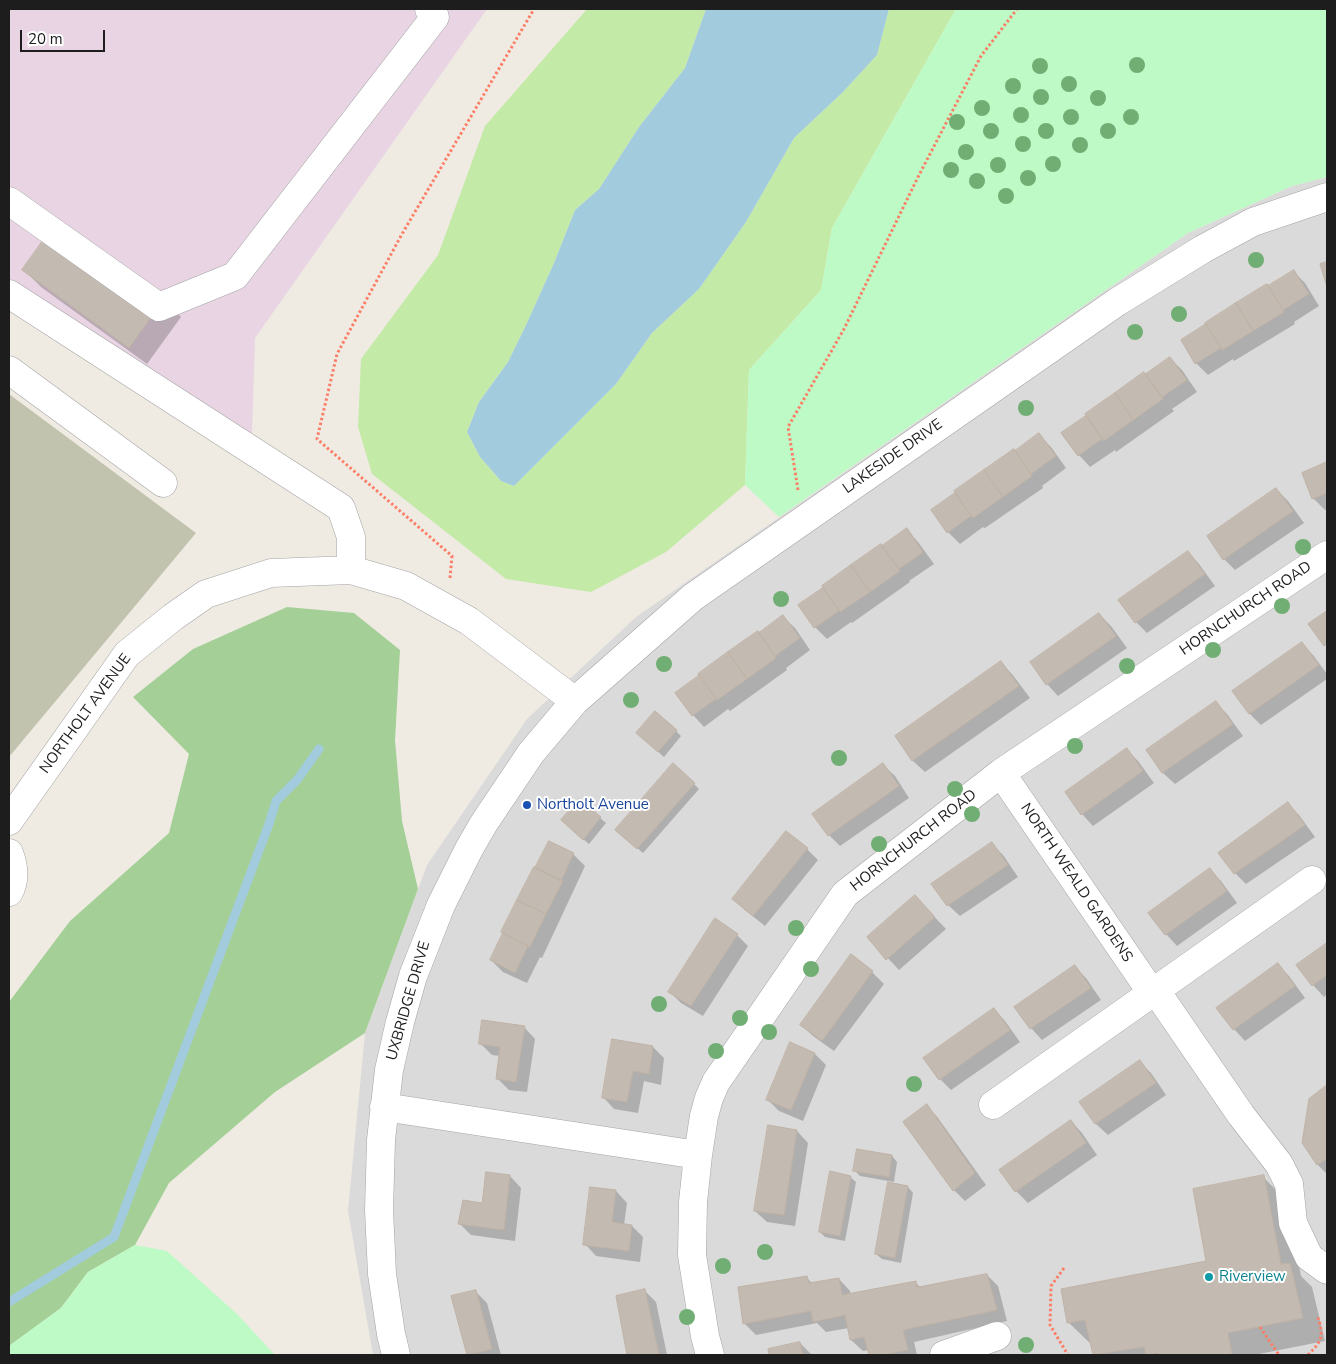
<!DOCTYPE html>
<html>
<head>
<meta charset="utf-8">
<style>
  body { margin:0 }
  #map { position:relative; width:1336px; height:1364px; overflow:hidden; background:#efebe3; font-family:"Nunito Sans",sans-serif }
  canvas { display:block }
  .frame { position:absolute; inset:0; border:10px solid #1d1d1d; pointer-events:none }
  .scale { position:absolute; left:20px; top:30px; width:85px; height:22px; box-sizing:border-box; border:2px solid #1d1d1d; border-top:0; padding-left:6px; font-size:15px; line-height:18px; white-space:nowrap; color:#1d1d1d; -webkit-text-stroke:4px #fff; paint-order:stroke }
</style>
</head>
<body>
<div id="map">
<canvas width="1336" height="1364"></canvas>
<div class="frame"></div>
<div class="scale">20 m</div>
</div>
<script>
const g = document.querySelector('canvas').getContext('2d');
g.lineJoin = 'round';
function fillPath(path, color) {
  g.fillStyle = color;
  g.fill(path, 'evenodd');
}
function stroke(path, color, width, dash) {
  g.strokeStyle = color;
  g.lineWidth = width;
  g.lineCap = dash ? 'butt' : 'round';
  g.setLineDash(dash || []);
  g.stroke(path);
}
function drawText(font, color, halo, rows, align = 'center') {
  g.font = font + ' "Nunito Sans",sans-serif';
  g.lineWidth = 4;
  g.setLineDash([]);
  g.textBaseline = 'middle';
  g.strokeStyle = halo;
  g.fillStyle = color;
  for (const [text, x, y, turn = 0] of rows) {
    g.save();
    g.translate(x, y);
    g.rotate((+turn || 0) * Math.PI / 180);
    g.textAlign = isNaN(turn) ? turn : align;
    if (halo) g.strokeText(text, 0, 0);
    g.fillText(text, 0, 0);
    g.restore();
  }
}
fillPath(new Path2D(`
  M1327 177V1355H373L348 1211 365 1033 427 865 527 719 636 617 1188 233 1292 186Z`), '#dbdada');
fillPath(new Path2D(`
  M9 9H487L255 338 252 434 9 297Z`), '#e8d4e3');
fillPath(new Path2D(`
  M9 394 196 533 9 757Z`), '#c2c3ae');
fillPath(new Path2D(`
  M587 9H706L685 68 639 127 599 189 575 210 554 263 526 325 508 362 479 402 467 432 480 457 501 481 514 486 616 384 652 333 699 289 746 222 794 138 843 92 877 55 889 9H956L832 228 821 290 749 370 745 485 666 552 591 592 506 579 372 474 358 427 361 359 438 255 485 126Z`), '#c4eaa7');
fillPath(new Path2D(`
  M287 607 354 613 400 650 395 740 402 821 418 889 365 1033 275 1092 169 1183 135 1245 88 1272 61 1308 9 1346V1002L70 921 169 833 189 754 133 697 193 649Z`), '#a4cf96');
fillPath(new Path2D(`
  M956 9H1327V177L1292 186 1188 233 779 517 745 485 749 370 821 290 832 228Z
  M135 1245 167 1251 237 1314 275 1355H9V1346L61 1308 88 1272Z`), '#befac6');
fillPath(new Path2D(`
  M706 9H889L877 55 843 92 794 138 746 222 699 289 652 333 616 384 514 486 501 481 480 457 467 432 479 402 508 362 526 325 554 263 575 210 599 189 639 127 685 68Z`), '#a2ccdd');
fillPath(new Path2D(`
  M24 270 164 299 181 317 147 364 41 287Z
  M1294 272 1305 283 1319 306 1294 322 1295 324 1234 361 1233 359 1208 375 1196 363 1182 340Z
  M1170 358 1182 370 1197 392 1172 409 1174 411 1116 452 1115 450 1090 467 1079 455 1063 434Z
  M1039 435 1051 447 1066 468 1042 486 1043 488 985 528 983 527 960 544 948 532 933 510Z
  M1327 463V509L1325 510 1313 498 1303 473Z
  M1276 489 1288 501 1304 523 1235 570 1224 559Z
  M907 530 918 542 934 564 909 581 910 582 852 623 851 622 827 639 815 627 800 605Z
  M1188 552 1199 564 1215 586 1147 633 1136 622Z
  M1327 613V647L1310 625Z
  M1099 614 1111 626 1127 648 1058 696 1047 684Z
  M783 617 795 628 810 650 786 668 787 670 730 711 728 709 704 727 693 715 759 634Z
  M1302 644 1313 655 1327 674V679L1261 725 1249 713Z
  M1001 663 1012 674 1030 698 925 772 913 761 897 736Z
  M1216 703 1227 714 1243 736 1175 784 1163 773 1148 751Z
  M676 731 681 736 664 757 643 738Z
  M1127 750 1138 761 1154 783 1093 826 1082 814Z
  M883 765 895 776 909 798 840 846 829 835Z
  M694 784 699 789 643 853 622 835Z
  M579 800 606 823 589 844 568 826Z
  M1288 804 1299 815 1315 837 1246 884 1235 873Z
  M549 842 574 855 585 866 557 926 542 958 540 957 527 983 503 972 491 960Z
  M991 843 1003 855 1018 877 960 916 948 905Z
  M807 849 818 860 765 926 745 910 734 899Z
  M1210 870 1221 881 1237 903 1177 946 1166 934Z
  M926 908 946 929 899 970 868 937Z
  M737 935 748 946 703 1016 681 1003 669 991Z
  M1327 944V994L1324 997 1313 985 1298 965Z
  M852 956 872 972 884 984 834 1051 813 1036 801 1025Z
  M1278 965 1289 976 1305 998 1245 1041 1234 1029Z
  M1075 967 1086 978 1101 1000 1042 1040 1031 1028Z
  M994 1009 1005 1021 1020 1042 951 1090 940 1079Z
  M524 1027 535 1039 527 1092 509 1090 497 1078 500 1056 492 1055 480 1043Z
  M791 1044 815 1054 826 1065 803 1121 779 1111 767 1099Z
  M653 1047 664 1058 661 1085 644 1081 638 1113 614 1109 603 1097Z
  M1140 1062 1151 1073 1166 1095 1108 1135 1096 1124 1081 1103Z
  M1327 1087V1174L1318 1165 1303 1142 1310 1100Z
  M927 1106 938 1118 986 1185 965 1201 954 1190Z
  M1071 1121 1082 1133 1097 1155 1028 1203 1016 1191 1001 1170Z
  M769 1127 797 1131 808 1143 795 1226 767 1222 755 1211Z
  M892 1156 897 1162 894 1182 860 1176 855 1171Z
  M487 1173 510 1176 521 1188 515 1241 471 1235 460 1224 483 1205Z
  M850 1177 856 1182 845 1241 825 1237 820 1232Z
  M1263 1177 1286 1200 1301 1276 1312 1287 1325 1341 1254 1355H1094L1092 1345 1068 1322 1207 1262Z
  M889 1184 908 1187 913 1193 901 1263 882 1259 876 1254Z
  M616 1191 627 1203 624 1225 632 1226 643 1237 640 1262 596 1256 585 1244Z
  M987 1275 998 1286 1007 1321 914 1342 917 1355H870L869 1350 863 1351 851 1340 849 1328 826 1332 817 1323 756 1335 745 1324 806 1277 813 1284 839 1279 850 1291 851 1295 915 1282 920 1287Z
  M645 1291 656 1302 667 1355H628L617 1296Z
  M476 1292 487 1303 501 1355H468L453 1297Z
  M800 1343 812 1355H770L769 1350Z`), '#0003');
stroke(new Path2D(`
  M9 1302 114 1237 269 824 276 801 297 780 319 749`), '#a2ccdd', 9);
const building = new Path2D(`
  M57 221 165 298 129 348 22 270Z
  M1327 262V287L1320 264Z
  M1294 270 1309 294 1283 310 1268 286Z
  M1267 284 1284 312 1253 331 1236 303Z
  M1236 303 1253 331 1222 350 1205 323Z
  M1206 324 1221 348 1195 364 1181 340Z
  M1170 357 1187 380 1162 397 1146 374Z
  M1144 372 1163 399 1133 420 1115 393Z
  M1115 393 1133 420 1104 441 1085 414Z
  M1086 416 1102 439 1078 456 1061 433Z
  M1039 433 1056 456 1031 474 1015 451Z
  M1014 449 1032 476 1003 497 984 470Z
  M1327 462V493L1312 499 1302 473Z
  M984 470 1003 497 973 518 954 491Z
  M1276 488 1293 511 1223 560 1207 536Z
  M955 493 971 516 947 533 931 510Z
  M907 528 923 552 899 569 882 546Z
  M881 544 900 571 870 592 851 565Z
  M1188 551 1205 574 1135 623 1118 600Z
  M851 565 870 592 840 612 822 586Z
  M823 588 839 611 814 628 798 605Z
  M1327 611V643L1324 646 1308 624Z
  M1099 613 1116 636 1046 685 1030 662Z
  M783 615 800 638 775 656 759 633Z
  M758 631 776 658 747 679 728 652Z
  M1302 642 1319 665 1249 714 1232 691Z
  M728 652 747 679 717 700 698 674Z
  M1001 661 1019 686 912 761 895 736Z
  M700 675 716 699 692 716 675 693Z
  M1216 701 1233 724 1162 773 1146 750Z
  M655 711 677 730 658 752 636 733Z
  M1127 748 1143 771 1081 815 1065 792Z
  M673 763 695 783 637 849 615 830Z
  M883 763 899 786 828 836 812 814Z
  M579 799 601 817 583 840 561 820Z
  M1288 802 1305 825 1234 874 1218 853Z
  M786 831 808 848 753 916 732 899Z
  M549 841 574 853 561 881 535 868Z
  M992 842 1008 865 947 906 931 884Z
  M534 867 563 881 546 914 517 900Z
  M1210 868 1227 891 1165 935 1148 913Z
  M915 895 935 917 886 960 867 937Z
  M517 900 546 914 530 947 501 932Z
  M715 918 738 934 691 1006 668 992Z
  M503 933 528 946 515 973 490 960Z
  M1327 943V975L1312 986 1296 965Z
  M851 954 873 971 822 1041 800 1025Z
  M1278 963 1295 986 1233 1030 1216 1008Z
  M1075 965 1091 988 1030 1029 1014 1007Z
  M994 1008 1010 1030 939 1080 923 1058Z
  M482 1020 525 1026 516 1082 496 1079 500 1047 479 1044Z
  M612 1039 653 1046 649 1074 633 1071 627 1102 602 1098Z
  M790 1042 815 1053 791 1110 766 1100Z
  M1140 1060 1156 1083 1095 1124 1079 1102Z
  M1327 1085V1159L1317 1165 1302 1143 1309 1099Z
  M927 1104 975 1173 953 1191 903 1122Z
  M1071 1120 1086 1143 1015 1192 999 1170Z
  M768 1125 797 1130 784 1215 754 1211Z
  M857 1149 892 1155 889 1177 853 1171Z
  M830 1171 851 1176 840 1236 819 1232Z
  M486 1172 510 1175 504 1230 458 1224 463 1200 482 1203Z
  M1264 1175 1281 1264 1290 1263 1303 1318 1228 1333 1232 1355H1158L1157 1353 1146 1355 1144 1347 1093 1355 1085 1320 1067 1323 1061 1289 1206 1261 1193 1189Z
  M888 1182 908 1186 895 1258 875 1254Z
  M590 1187 616 1190 612 1222 632 1225 629 1251 583 1245Z
  M987 1274 997 1310 903 1330 908 1350 882 1355H869L864 1337 850 1340 845 1315 813 1322 811 1311 743 1324 738 1287 807 1276 809 1283 839 1278 842 1295 916 1281 917 1287Z
  M645 1289 659 1355H627L616 1296Z
  M476 1290 492 1349 467 1355 451 1296Z
  M800 1342 803 1355H769L768 1349Z`);
fillPath(building, '#c3bab2');
stroke(building, '#c0b3a5', 1);
const minor = new Path2D(`
  M9 201 159 307 235 276 435 17 429 9
  M9 294 341 508 351 537V570
  M9 370 163 483
  M1001 773 1152 993
  M9 821 127 654 173 617 206 594 271 573 351 570 406 586 469 621 575 701
  M9 853C14 866 16 879 9 892
  M1156 991 1241 1115 1279 1164 1289 1184 1293 1223 1309 1257 1327 1270
  M993 1105 1312 880
  M384 1107 698 1155
  M396 1355 391 1334 382 1274 379 1210 381 1140 389 1070 400 1022 413 976 441 905 469 849 484 823 531 753 575 701 693 597 1117 302 1203 249 1253 222 1327 197
  M710 1355 705 1336 692 1255 693 1202 698 1155 704 1116 709 1098 716 1082 845 894 1001 773 1327 555
  M944 1355 997 1336`);
stroke(minor, '#a4a4a4', 29);
stroke(new Path2D(`
  M798 490 788 427 844 329 918 177 981 56 1017 9
  M450 578 452 556 317 439 337 354 402 234 534 9
  M1064 1268 1051 1286 1050 1325 1068 1355
  M1260 1327 1279 1355
  M1308 1355C1323 1340 1324 1335 1317 1315`), '#fc7e66', 3, [2.5, 2.5]);
stroke(minor, '#fff', 28);
g.fillStyle = '#70ae74';
for (const [x, y] of [
  [1137,65],
  [1040,66],
  [1069,84],
  [1013,86],
  [1041,97],
  [1098,98],
  [982,108],
  [1021,115],
  [1071,117],
  [1131,117],
  [957,122],
  [991,131],
  [1046,131],
  [1108,131],
  [1023,144],
  [1080,145],
  [966,152],
  [1053,164],
  [998,165],
  [951,170],
  [1028,178],
  [977,181],
  [1006,196],
  [1256,260],
  [1179,314],
  [1135,332],
  [1026,408],
  [1303,547],
  [781,599],
  [1282,606],
  [1213,650],
  [664,664],
  [1127,666],
  [631,700],
  [1075,746],
  [839,758],
  [955,789],
  [972,814],
  [879,844],
  [796,928],
  [811,969],
  [659,1004],
  [740,1018],
  [769,1032],
  [716,1051],
  [914,1084],
  [765,1252],
  [723,1266],
  [687,1317],
  [1026,1345]
]) {
  g.beginPath();
  g.arc(x, y, 8, 0, 2 * Math.PI);
  g.fill();
}
for (const [x, y, r, color] of [
  [527,805,5,"#1a4fb4"],
  [1209,1277,5,"#0f9aa8"]
]) {
  const dot = new Path2D();
  dot.arc(x, y, r, 0, 2 * Math.PI);
  g.fillStyle = color;
  g.fill(dot);
  stroke(dot, '#fff', 2);
}
drawText('15px', '#1d1d1d', '#fff', [
  ["LAKESIDE DRIVE",893,457,-35],
  ["HORNCHURCH ROAD",1246,609,-34],
  ["NORTHOLT AVENUE",86,714,-54],
  ["HORNCHURCH ROAD",914,841,-38],
  ["NORTH WEALD GARDENS",1076,883,56],
  ["UXBRIDGE DRIVE",409,1001,-74]
]);
drawText('15px', '#164399', '#fff', [
  ["Northolt Avenue",537,805]
], 'left');
drawText('15px', '#0d838f', '#fff', [
  ["Riverview",1219,1277]
], 'left');
</script>
</body>
</html>
